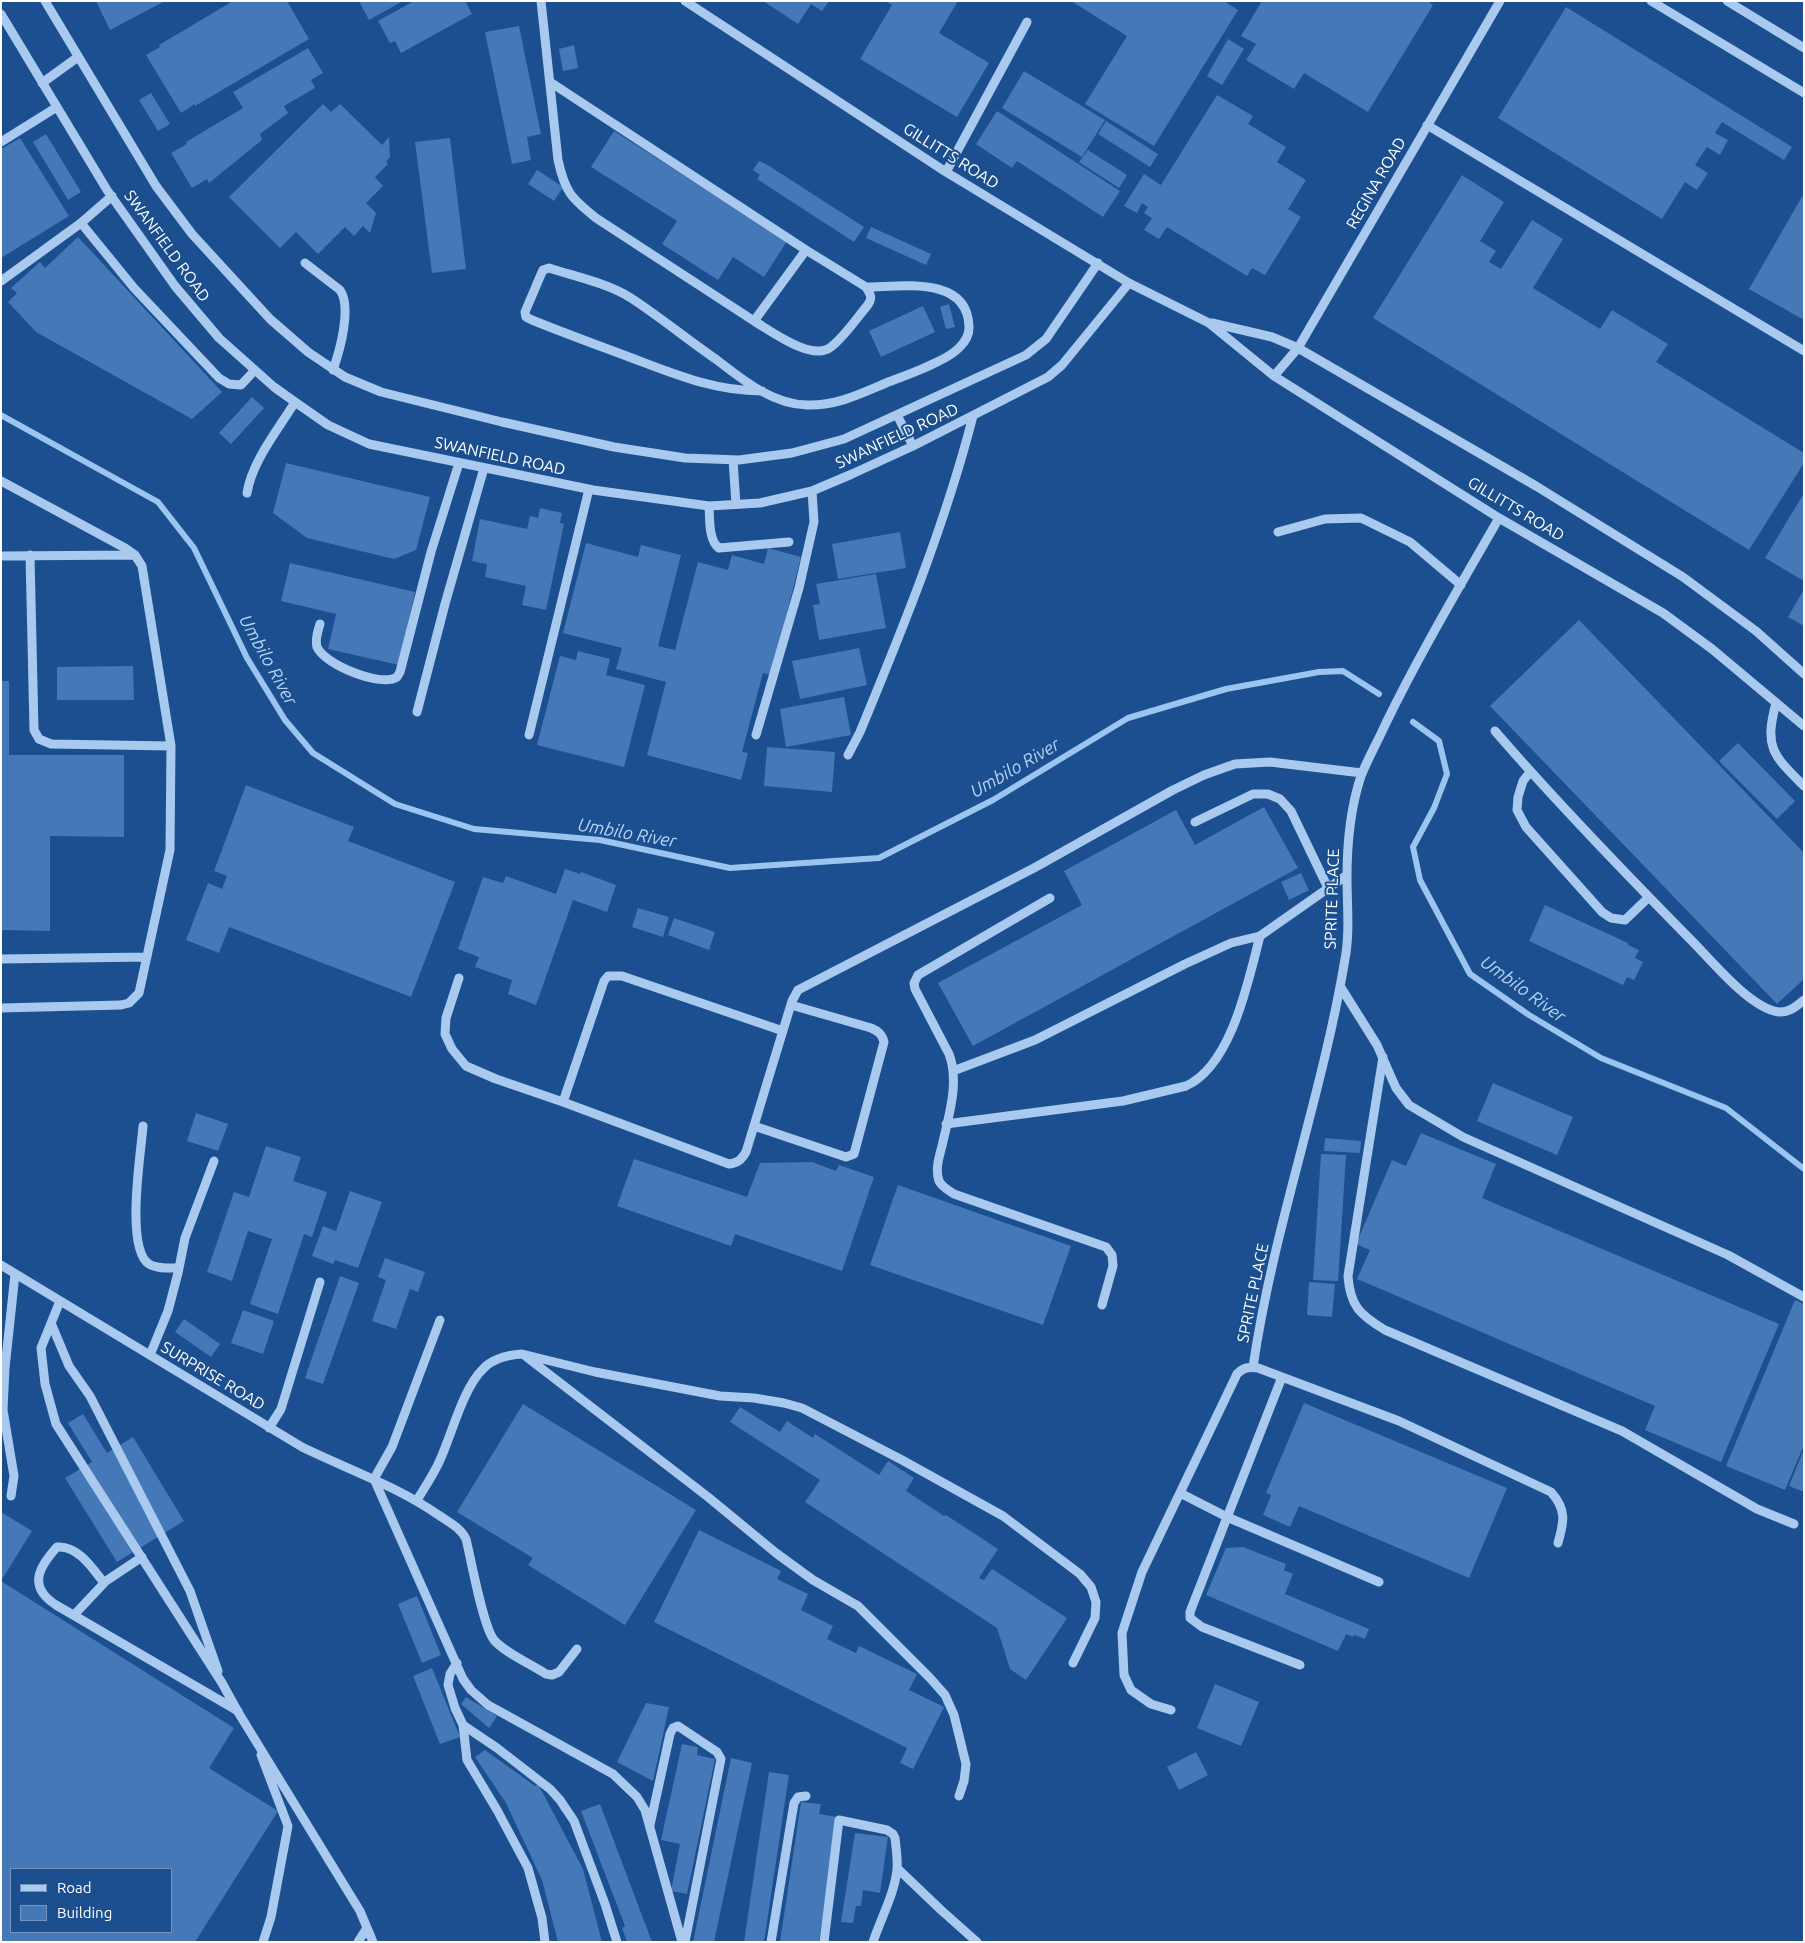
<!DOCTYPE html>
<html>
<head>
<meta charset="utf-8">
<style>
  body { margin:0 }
  #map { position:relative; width:1805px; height:1943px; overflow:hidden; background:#1b4f8f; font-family:Ubuntu,sans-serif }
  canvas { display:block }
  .frame { position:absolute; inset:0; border:2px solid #fff; pointer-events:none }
  .legend { position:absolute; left:10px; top:1868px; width:162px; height:65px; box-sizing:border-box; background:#1b4f8f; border:1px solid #7695bc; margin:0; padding:6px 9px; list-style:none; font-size:15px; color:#fff }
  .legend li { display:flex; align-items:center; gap:10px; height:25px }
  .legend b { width:25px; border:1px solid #7695bc }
</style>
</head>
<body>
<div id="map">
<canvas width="1805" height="1943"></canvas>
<div class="frame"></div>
<ul class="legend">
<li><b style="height:6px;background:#a9c9ee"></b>Road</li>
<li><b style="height:14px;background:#4478b7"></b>Building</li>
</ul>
</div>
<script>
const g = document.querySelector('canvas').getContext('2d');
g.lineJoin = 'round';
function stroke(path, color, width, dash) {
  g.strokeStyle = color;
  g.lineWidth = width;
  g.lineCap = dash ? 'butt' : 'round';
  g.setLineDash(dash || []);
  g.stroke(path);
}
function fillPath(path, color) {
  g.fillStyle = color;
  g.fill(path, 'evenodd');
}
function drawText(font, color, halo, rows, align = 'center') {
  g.font = font + ' Ubuntu,sans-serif';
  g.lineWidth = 4;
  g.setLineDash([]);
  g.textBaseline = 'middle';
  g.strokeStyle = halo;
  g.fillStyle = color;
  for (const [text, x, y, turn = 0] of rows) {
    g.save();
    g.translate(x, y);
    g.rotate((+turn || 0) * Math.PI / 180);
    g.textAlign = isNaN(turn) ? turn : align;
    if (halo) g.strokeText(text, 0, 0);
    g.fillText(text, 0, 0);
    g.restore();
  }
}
stroke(new Path2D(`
  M1 415 158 502 194 548 247 658 285 720 313 753 395 804 474 829 600 840 730 868 879 858 993 800 1128 718 1226 689 1319 672 1343 671 1379 694
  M1413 722 1439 741 1447 774 1434 808 1413 847 1420 880 1470 974 1529 1015 1601 1058 1726 1108 1804 1169`), '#9cc4f0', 6);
fillPath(new Path2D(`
  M96 1H165L110 30Z
  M233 1H287L309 39 195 106V104L181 113 146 55 160 47 159 45Z
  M359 1H403L369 20Z
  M414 1H465L472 14 401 53 395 41 390 43 378 21Z
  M763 1H829L822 11 811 4 798 24Z
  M885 1H958L939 33 989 63 957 117 860 59 892 5Z
  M1071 1H1224L1238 10 1154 146 1085 104 1127 36Z
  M1262 1H1427L1433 5 1368 112 1304 73 1294 89 1246 60 1256 44 1241 36Z
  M1566 7 1792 147 1784 160 1722 122 1715 133 1728 140 1720 155 1707 147 1695 165 1708 173 1697 190 1685 182 1662 219 1498 118Z
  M519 26 541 134 527 137 531 160 512 164 485 32Z
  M1228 39 1244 49 1222 85 1207 76Z
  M574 45 578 68 563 71 559 49Z
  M308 48 323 73 311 80 315 88 284 106 288 113 260 134 262 140 209 183 207 179 192 188 171 153 187 144 186 142 243 108 233 92Z
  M1024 71 1105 120 1082 157 1002 108Z
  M151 93 170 124 158 131 139 100Z
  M1217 95 1253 116 1248 124 1286 147 1277 162 1306 180 1288 209 1301 217 1265 275 1252 268 1247 276 1167 227 1159 239 1144 230 1152 218 1144 213 1148 207 1142 203 1137 213 1124 206 1144 174 1161 185Z
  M323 104 331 112 340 104 382 145 389 137 390 157 386 162 388 164 375 177 383 186 366 203 376 213 370 233 363 226 354 236 345 227 318 254 296 232 280 248 229 197Z
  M997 111 1120 191 1103 217 1017 161 1012 168 976 144Z
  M1106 121 1158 154 1150 167 1098 134Z
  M614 131 787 241 764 277 733 257 718 280 662 244 677 221 591 167Z
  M46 134 81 192 68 200 33 142Z
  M20 138 69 216 1 258V149Z
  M450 138 466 269 432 273 415 142Z
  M1088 150 1127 175 1119 188 1079 162Z
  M759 161 766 164 864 227 854 242 757 179 760 175 753 170Z
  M537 170 563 187 554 201 528 184Z
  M1462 175 1504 202 1480 241 1496 251 1489 262 1501 269 1532 220 1563 239 1533 288 1600 329 1612 310 1668 344 1656 362 1804 453V463L1749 550 1373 318Z
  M1804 193V320L1749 289Z
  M871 227 931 254 926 265 866 238Z
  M78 237 222 392 192 419 36 332 8 302 17 293 11 288 40 262 45 268Z
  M949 304 955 327 946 329 940 307Z
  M923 306 935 332 881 357 869 331Z
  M252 397 264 408 231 444 219 433Z
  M286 463 430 497 416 550 394 559 307 538 273 513Z
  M1804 493V581L1765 558Z
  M540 508 562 513 560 523 564 524 546 610 522 605 526 586 485 577 487 564 472 561 480 519 527 529 530 516 538 518Z
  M900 532 906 568 838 579 832 544Z
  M586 543 638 557 641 545 681 555 658 646 675 650 698 562 728 570 732 555 764 564 768 548 801 557 771 675 763 673 742 752 748 753 741 780 647 755 666 682 616 669 622 648 563 633Z
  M290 563 415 592 399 665 328 649 336 614 281 601Z
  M876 574 886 628 819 640 813 605 820 604 816 584Z
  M1804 589V626L1788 617Z
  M1579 620 1804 853V979L1777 1004 1490 706Z
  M859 648 867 685 800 699 792 661Z
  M578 651 610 659 606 675 645 685 624 767 537 745 560 656 576 660Z
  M133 666 134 700H57V667Z
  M1 681H9V755H124V837L50 836V931L1 930Z
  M844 697 851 735 786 747 780 709Z
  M1738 743 1795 801 1777 819 1719 761Z
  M767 747 835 752 832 792 764 786Z
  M246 785 354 827 348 841 455 882 411 997 229 927 219 953 186 940 208 883 222 889 227 876 214 871Z
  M1264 807 1298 868 973 1046 938 983 1082 905 1064 871 1176 810 1195 845Z
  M565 869 580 874 581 872 616 885 607 912 573 900 536 1005 508 994 512 980 475 967 479 957 458 949 483 877 503 883 506 876 556 894Z
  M1301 873 1309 890 1289 900 1281 882Z
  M1545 905 1628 943V945L1639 950 1635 958 1643 962 1634 980 1627 977 1623 985 1529 941Z
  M638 908 669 917 663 937 632 927Z
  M674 918 715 932 709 950 668 935Z
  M1493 1083 1573 1117 1557 1155 1477 1121Z
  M196 1113 228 1124 218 1151 187 1141Z
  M1421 1133 1496 1164 1482 1198 1779 1324 1721 1462 1645 1430 1655 1406 1357 1279 1370 1250 1356 1244 1392 1160 1406 1166Z
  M1325 1138 1361 1141 1360 1153 1324 1151Z
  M266 1146 301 1157 293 1181 327 1192 312 1237 304 1234 278 1314 250 1304 272 1239 248 1231 232 1281 207 1272 234 1192 249 1197Z
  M1321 1154 1346 1155 1338 1281 1313 1280Z
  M634 1159 747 1197 760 1163 812 1162 836 1171 839 1165 874 1177 842 1271 735 1234 731 1246 617 1206Z
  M898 1185 1071 1246 1043 1325 870 1265Z
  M350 1191 382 1202 358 1268 335 1260 333 1264 312 1256 323 1226 336 1231Z
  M385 1258 425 1272 418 1292 410 1289 396 1329 372 1321 386 1280 378 1277Z
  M340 1276 359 1283 323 1384 305 1378Z
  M1309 1282 1335 1284 1332 1317 1307 1315Z
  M1795 1300 1804 1304V1445L1785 1490 1726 1466Z
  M243 1310 274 1321 263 1354 231 1343Z
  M184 1319 220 1344 211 1357 175 1332Z
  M1304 1403 1507 1488 1469 1578 1299 1506 1290 1527 1263 1515 1271 1495 1266 1493Z
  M523 1404 696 1510 625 1625 528 1565 533 1558 457 1512Z
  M740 1407 780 1432 787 1421 813 1438 815 1434 879 1475 888 1461 914 1478 906 1491 944 1516 946 1515 998 1549 979 1578 984 1580 992 1569 1067 1618 1026 1680 1010 1669 997 1628 805 1502 820 1480 730 1422Z
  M83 1414 107 1453 133 1437 184 1521 117 1562 65 1478 92 1462 68 1423Z
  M1804 1449V1492L1789 1486Z
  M1 1512 32 1531 1 1581Z
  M699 1530 781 1571 777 1579 808 1594 801 1610 833 1626 827 1639 856 1653 859 1646 917 1674 909 1690 944 1707 913 1769 900 1763 907 1748 654 1622Z
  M1243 1547 1286 1564 1284 1570 1293 1574 1285 1594 1369 1629 1365 1639 1354 1635 1353 1637 1346 1634 1338 1651 1206 1595 1226 1548Z
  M1 1581 234 1728 209 1768 278 1811 195 1942H1ZM11 1869H171V1932H11Z
  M417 1596 441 1655 422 1663 398 1604Z
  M432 1668 460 1737 440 1744 413 1676Z
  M1215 1684 1259 1702 1241 1746 1197 1728Z
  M466 1697 497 1716 489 1728 461 1704Z
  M646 1703 669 1707 653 1781 617 1762Z
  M682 1744 698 1747 697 1755 715 1759 687 1894 671 1891 680 1844 661 1840Z
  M485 1750 535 1786 538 1784 583 1869 602 1942H558L542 1880 506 1803 475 1757Z
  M1196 1752 1208 1775 1179 1790 1167 1767Z
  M731 1758 752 1763 714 1942H693Z
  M769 1772 789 1775 764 1942H744Z
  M801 1802 821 1804 819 1814 837 1817 819 1942H780Z
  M600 1804 652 1942H627L622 1928 625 1926 581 1811Z
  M855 1833 888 1837 880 1893 863 1890 861 1906H856L853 1923 841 1922Z`), '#4478b7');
stroke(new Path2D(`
  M45 1 156 186 192 234 270 319 308 352 345 377 381 392 502 422 614 447 685 458 739 460 792 453 844 439 1026 355 1046 339 1098 263
  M541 1 558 160C565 192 571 198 596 218L754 321 806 250
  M685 1 946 172 1129 283 1209 323 1274 376 1499 518 1663 613 1712 649 1804 726
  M1651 1 1804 93
  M1727 1 1804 48
  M1 14 107 190 175 286 219 338 274 387 295 402 328 425 369 444 593 490 709 506 760 503 812 491 852 474 913 446 1048 377 1062 365 1129 283
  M550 82 806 250 866 287C871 295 873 298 867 306 856 319 845 336 831 347 812 362 771 331 754 321
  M42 83 78 57
  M1427 125 1804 351
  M1 142 57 107
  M946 172 1027 22
  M81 223 112 196
  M305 263 340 290C352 307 340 350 333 370
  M1 281 81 223 134 288 219 378 229 384 241 385 255 370
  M1212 323 1272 337 1298 348 1536 486 1683 577 1756 631 1804 674
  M1274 376 1298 348 1500 1
  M762 391C714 391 674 374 629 357 597 345 564 333 532 320L526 317 525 312 542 272 543 270 549 268C577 277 607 283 631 298 660 317 688 340 717 360 743 380 772 404 807 405 836 406 860 394 886 383 904 376 922 370 939 361 952 355 970 343 969 326 967 275 901 287 866 287
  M897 415 913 446
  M733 460 736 504
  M1 481 125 548 135 555 142 566 171 746 170 850 139 993 129 1003 121 1005 1 1008
  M247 493C252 461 278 430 295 402
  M709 506C710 518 708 540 719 548L789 542
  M1278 532 1325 519 1361 518 1410 542 1461 585
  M30 555 34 730 39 739 51 744 171 746
  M1 556 135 555
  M320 624C318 630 315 640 317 647 324 664 381 688 397 677L400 672 431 552 459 463
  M1776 703C1764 748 1773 755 1804 786
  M417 712 445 604 484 468
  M1495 731C1557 803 1624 872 1691 940 1712 961 1746 1003 1774 1011 1786 1015 1796 1007 1804 1000
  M529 735 589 489
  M756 735 799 588 814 522 812 491
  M848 755 860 732C903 628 945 525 973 416
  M1530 772 1523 781 1518 797 1517 810 1526 827 1602 912 1611 918 1625 920 1649 897
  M1195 822 1253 794H1268L1280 799 1291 811 1328 888
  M1050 898 918 975 914 983 915 989 949 1054C960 1083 948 1118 942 1146 939 1157 935 1170 939 1181 942 1187 948 1190 954 1194L1106 1247 1112 1255 1113 1266 1102 1305
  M1 959 147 957
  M459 978 446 1018 445 1034 452 1049 466 1066 496 1079 563 1102 729 1164C738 1163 741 1160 746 1152L792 1001 798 990 1034 868 1173 790 1204 775 1235 764 1270 762 1362 773
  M1340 986 1377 1045 1396 1088 1409 1105 1463 1137 1728 1255 1804 1297
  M1383 1057 1348 1276C1350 1306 1360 1315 1385 1330L1622 1431 1757 1509 1794 1524
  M953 1071 1035 1040 1185 964 1231 943 1260 936 1347 875
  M563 1102 604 981 608 976H622L783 1031
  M946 1124 1123 1101 1186 1086C1232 1065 1248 981 1260 936
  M143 1126C141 1153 125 1248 149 1264 157 1269 170 1268 179 1268
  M754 1126 846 1157 854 1154 884 1042C882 1034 878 1031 871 1028L791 1005
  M1 1265 302 1447C349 1470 397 1486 440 1516 450 1523 461 1528 466 1539 471 1559 483 1627 494 1640 505 1653 531 1664 546 1674L552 1675 559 1672 577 1649
  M60 1301 41 1348 45 1384 56 1424 222 1683 238 1712 360 1911 373 1942
  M440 1320 392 1447 374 1479 463 1679 471 1690 488 1705 613 1774 637 1797 645 1810 682 1942
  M51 1323 69 1366 90 1396 190 1591 218 1671
  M150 1355 168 1311 178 1273 185 1238 214 1161
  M524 1355 708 1497 776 1553 813 1580 858 1606 930 1678 945 1695 954 1715 966 1764 964 1781 959 1796
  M1253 1367C1273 1229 1322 1097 1345 959 1350 932 1347 905 1347 878 1347 844 1350 809 1361 776 1368 758 1378 741 1386 723 1420 653 1460 586 1499 518
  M1282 1377 1190 1612V1618L1202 1627 1300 1665
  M269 1428 281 1409 320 1282
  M1180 1493 1227 1517 1379 1582
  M11 1496 14 1476 3 1410 5 1368 15 1274
  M417 1500C425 1487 434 1474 440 1460 452 1434 463 1388 483 1369 492 1359 508 1355 522 1354L595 1372 720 1396 754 1398 784 1403 802 1408 902 1460 1003 1516 1080 1574 1091 1587 1096 1602 1095 1618 1073 1663
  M104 1583C93 1569 78 1545 57 1547 38 1568 28 1587 56 1605L238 1711
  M74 1615 106 1581 142 1557
  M457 1663 450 1674 448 1685 455 1708 463 1725 467 1760 497 1810 528 1868 542 1918 545 1942
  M1171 1710 1151 1704 1131 1690 1124 1675 1122 1633 1142 1572 1237 1374C1244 1367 1248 1367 1258 1368L1399 1421 1551 1492C1567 1510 1564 1522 1558 1543
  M463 1725 497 1748 550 1789 560 1800 574 1821 605 1904 617 1942
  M261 1755 288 1826 271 1917 263 1942
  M650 1825 670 1734 673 1728 678 1726 717 1752 721 1759 685 1942
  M897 1868 941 1910 977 1942
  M358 1942 367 1928
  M771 1942 794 1803 798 1797 806 1796
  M824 1942 839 1820 887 1830 893 1834 895 1838C896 1848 898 1860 897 1870 894 1895 881 1918 873 1942`), '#a9c9ee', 9);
drawText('16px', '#fff', '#1b4f8f', [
  ["GILLITTS ROAD",951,156,32],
  ["REGINA ROAD",1376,183,-60],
  ["SWANFIELD ROAD",167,246,54],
  ["SWANFIELD ROAD",897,436,-25],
  ["SWANFIELD ROAD",500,456,12],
  ["GILLITTS ROAD",1516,509,31],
  ["SPRITE PLACE",1332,899,-88],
  ["SPRITE PLACE",1253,1293,-78],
  ["SURPRISE ROAD",213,1376,31]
]);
drawText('italic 18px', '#b5d3f5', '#1b4f8f', [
  ["Umbilo River",268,660,61],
  ["Umbilo River",1015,768,-30],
  ["Umbilo River",627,833,10],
  ["Umbilo River",1523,989,36]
]);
</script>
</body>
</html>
